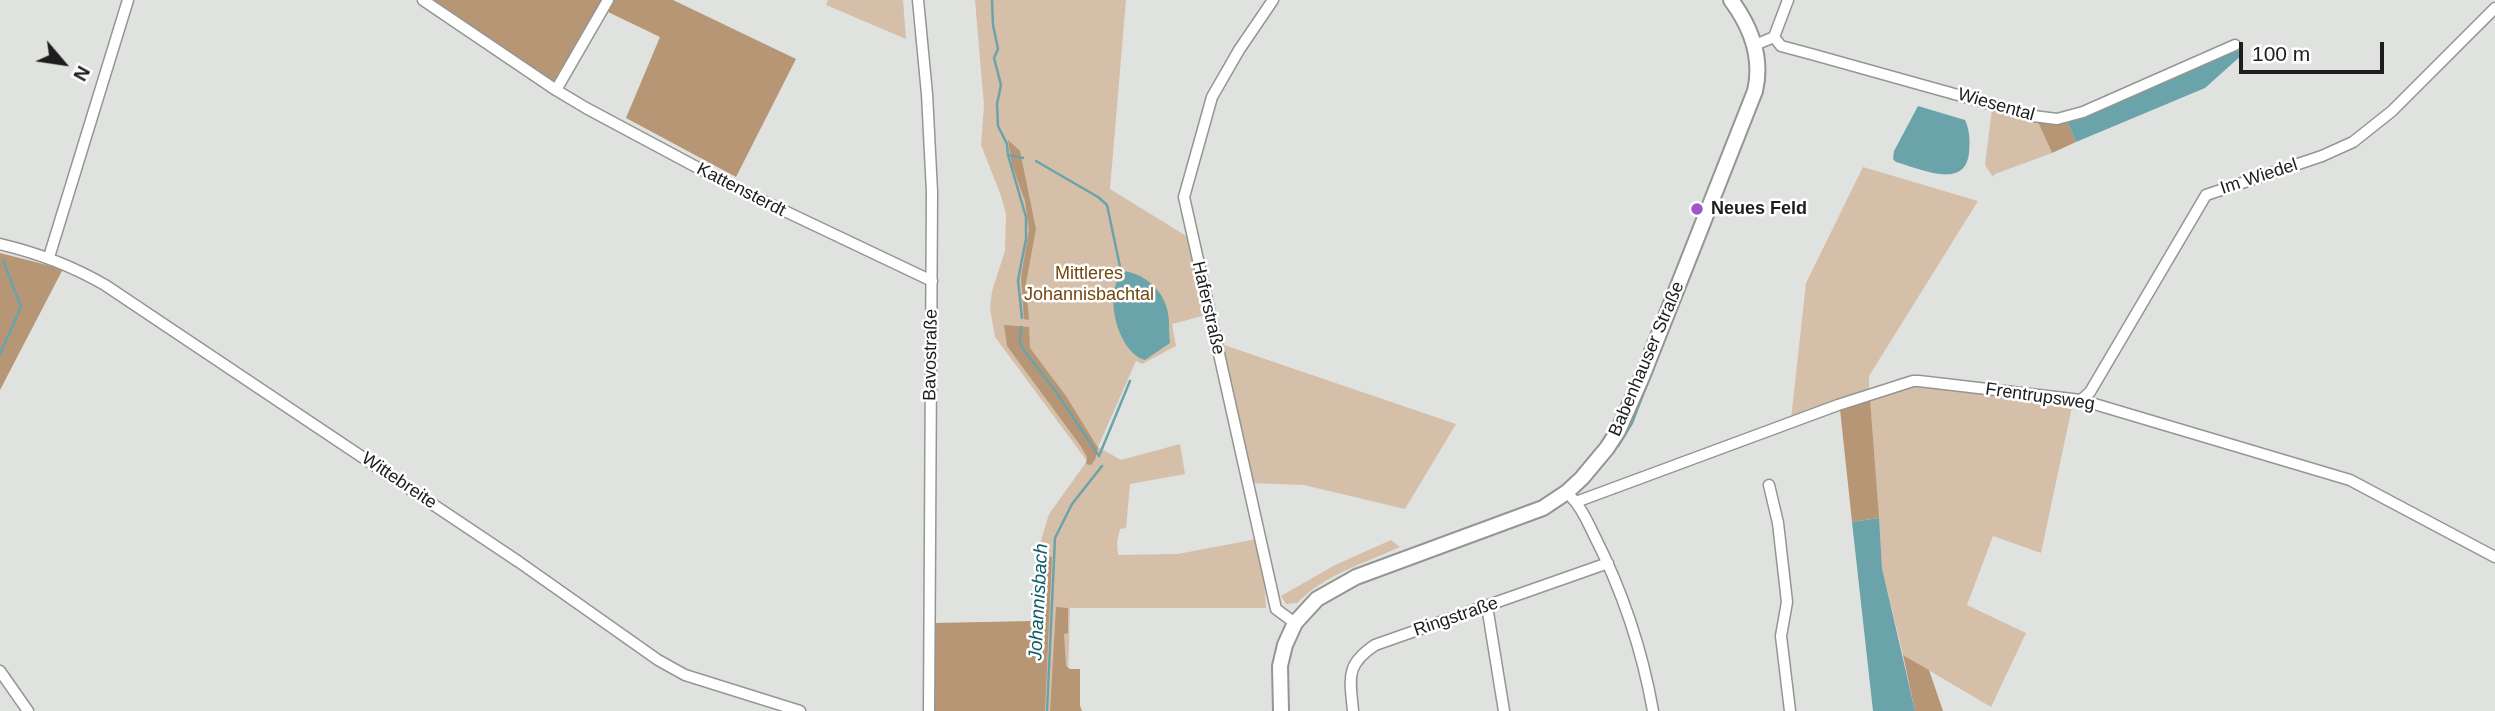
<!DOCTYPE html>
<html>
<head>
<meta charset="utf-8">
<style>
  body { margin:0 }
  #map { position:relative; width:2495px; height:711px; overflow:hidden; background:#e0e2df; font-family:Arial,sans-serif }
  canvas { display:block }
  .north { position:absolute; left:28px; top:28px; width:70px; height:70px; -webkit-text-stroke:5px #fff; paint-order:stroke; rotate:119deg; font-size:19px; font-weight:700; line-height:28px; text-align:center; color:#1c1d1c }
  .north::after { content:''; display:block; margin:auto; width:24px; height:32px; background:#1c1d1c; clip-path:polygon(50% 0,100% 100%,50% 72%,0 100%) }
  .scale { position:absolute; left:2239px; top:42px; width:145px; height:32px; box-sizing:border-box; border:4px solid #1c1d1c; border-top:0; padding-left:9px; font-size:21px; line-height:24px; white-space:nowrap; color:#1c1d1c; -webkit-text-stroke:5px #fff; paint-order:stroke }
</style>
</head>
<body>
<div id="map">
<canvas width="2495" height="711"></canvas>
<div class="north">N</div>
<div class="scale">100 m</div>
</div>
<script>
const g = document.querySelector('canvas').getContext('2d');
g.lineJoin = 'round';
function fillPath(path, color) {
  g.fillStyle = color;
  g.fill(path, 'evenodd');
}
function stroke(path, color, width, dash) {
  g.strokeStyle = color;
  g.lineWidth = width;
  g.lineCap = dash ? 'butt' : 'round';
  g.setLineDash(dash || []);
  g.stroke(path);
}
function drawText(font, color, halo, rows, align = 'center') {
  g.font = font + ' Arial,sans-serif';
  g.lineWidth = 5;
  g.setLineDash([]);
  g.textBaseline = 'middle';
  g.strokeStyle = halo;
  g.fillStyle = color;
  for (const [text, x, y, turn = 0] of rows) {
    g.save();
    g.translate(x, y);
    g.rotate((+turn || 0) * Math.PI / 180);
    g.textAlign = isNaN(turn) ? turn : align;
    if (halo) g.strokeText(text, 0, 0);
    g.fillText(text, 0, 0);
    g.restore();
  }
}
fillPath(new Path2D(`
  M828 0H903L906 39 826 5Z
  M975 0H1126L1110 189 1188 237 1206 315 1172 324 1176 346 1142 364 1136 361 1098 447 1121 460 1180 444 1185 474 1130 484 1126 528 1120 529 1117 542 1118 555 1178 554 1257 539 1264 578 1266 608H1070L1067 711H1026L1036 557 1049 514 1087 461 995 337 990 309 992 291 1005 251 1006 214 1001 196 981 145 984 106Z
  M1992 109 2038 122 2052 153 1995 174 1993 177 1985 165Z
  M1863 167 1978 201 1869 376V390L1791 419 1806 283Z
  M1221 344 1456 424 1405 509 1304 485 1252 483Z
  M1912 383 2073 402 2041 553 1993 536 1967 605 2026 633 1991 707 1903 655 1882 568 1870 398Z
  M1391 540 1400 547C1365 563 1324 575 1297 603L1286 604 1281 596 1335 565Z`), '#d5bfa9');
fillPath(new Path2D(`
  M433 0H604L555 83Z
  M611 0H673L796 59 736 177 626 118 660 37 606 11Z
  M2067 121 2076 142 2052 153 2038 122 2052 124Z
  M1008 140 1020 151 1036 229 1026 283 1029 320 1024 319 1021 277 1029 230 1025 201 1012 165Z
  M0 253 63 269 0 390Z
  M1004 325 1029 327 1030 348 1066 396 1098 448 1095 460 1091 465 1086 464 1087 457 1080 445 1007 346Z
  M1870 398 1879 518 1852 522 1840 409Z
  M1036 557H1052L1045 711H934V623L1032 621Z
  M1056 607 1068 608V633L1064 634 1066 666 1070 669H1080V706L1082 711H1050Z
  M1903 655 1929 670 1943 711H1915Z`), '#b69675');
fillPath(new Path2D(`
  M2236 49 2243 54 2205 88 2076 142 2067 121 2081 118Z
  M1918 106 1965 120C1970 131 1970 141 1969 153 1965 191 1919 168 1896 162L1893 159 1894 151Z
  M1124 271C1149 275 1168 295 1169 321 1169 328 1169 335 1170 343L1145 360C1117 352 1102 291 1124 271Z
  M1879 518 1882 568 1915 711H1873L1852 522Z`), '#6ba3ab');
stroke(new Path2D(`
  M992 0 993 25 998 49 994 58 1001 85 997 104 998 126 1007 144 1008 155 1023 158
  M1008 155 1026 217V239L1018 280 1022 318
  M1036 161 1098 197 1107 205 1122 276
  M1021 327 1020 342 1023 349 1054 389 1099 456
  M0 354 21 307 3 260
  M1618 446 1632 423 1654 366
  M1099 456 1130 381
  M1047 711 1055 538 1072 504 1102 466`), '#6ba3ab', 2.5);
const street = new Path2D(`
  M423 0 556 90 586 108 730 185 932 281
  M918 0 927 94 932 192 929 711
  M1273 0 1239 50 1212 97 1184 197 1276 609 1295 623
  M1774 37 1781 46 1811 54 2033 116 2057 119 2083 112 2235 45
  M1774 37 1788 0
  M1755 45 1774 37
  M556 90 608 0
  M0 244C38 253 71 265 105 285L519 562 658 660 685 675 800 711
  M49 257 128 0
  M2081 400 2090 392 2206 195 2322 156 2353 142 2392 111 2495 8
  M1769 485 1778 523 1787 602 1781 636 1790 711
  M1572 498C1582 508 1588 523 1594 535 1623 592 1642 649 1653 711
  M1576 502 1838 405 1913 381H1919L2081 400 2350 480 2495 557
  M1487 606 1504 711
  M0 671 28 711
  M1353 711C1350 678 1345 665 1375 645L1608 563`);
const secondary = new Path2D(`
  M1281 711 1280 666 1285 645 1295 623 1317 599 1356 577 1543 508 1567 492 1582 478 1607 448 1618 431 1642 377 1755 91C1763 57 1751 27 1731 0`);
stroke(street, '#949694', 13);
stroke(secondary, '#949694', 18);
stroke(street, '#fff', 10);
stroke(secondary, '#fff', 14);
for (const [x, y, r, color] of [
  [1697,209,7,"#9e56c9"]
]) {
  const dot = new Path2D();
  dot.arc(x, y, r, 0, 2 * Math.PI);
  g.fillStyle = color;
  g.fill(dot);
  stroke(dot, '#fff', 2.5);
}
drawText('18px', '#1c1d1c', '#fff', [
  ["Wiesental",1996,105,16],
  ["Im Wiedel",2259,177,-18],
  ["Kattensterdt",741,190,27],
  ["Haferstraße",1208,308,77],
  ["Bavostraße",931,355,-89],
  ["Babenhauser Straße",1647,359,-67],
  ["Frentrupsweg",2040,397,8],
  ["Wittebreite",399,481,34],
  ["Ringstraße",1456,617,-19]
]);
drawText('bold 18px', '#1c1d1c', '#fff', [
  ["Neues Feld",1711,209]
], 'left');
drawText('18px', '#73470d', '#fff', [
  ["Mittleres",1089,274],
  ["Johannisbachtal",1089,295]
]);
drawText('italic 19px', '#0d5e67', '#fff', [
  ["Johannisbach",1039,602,-87]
]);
</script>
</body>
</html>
